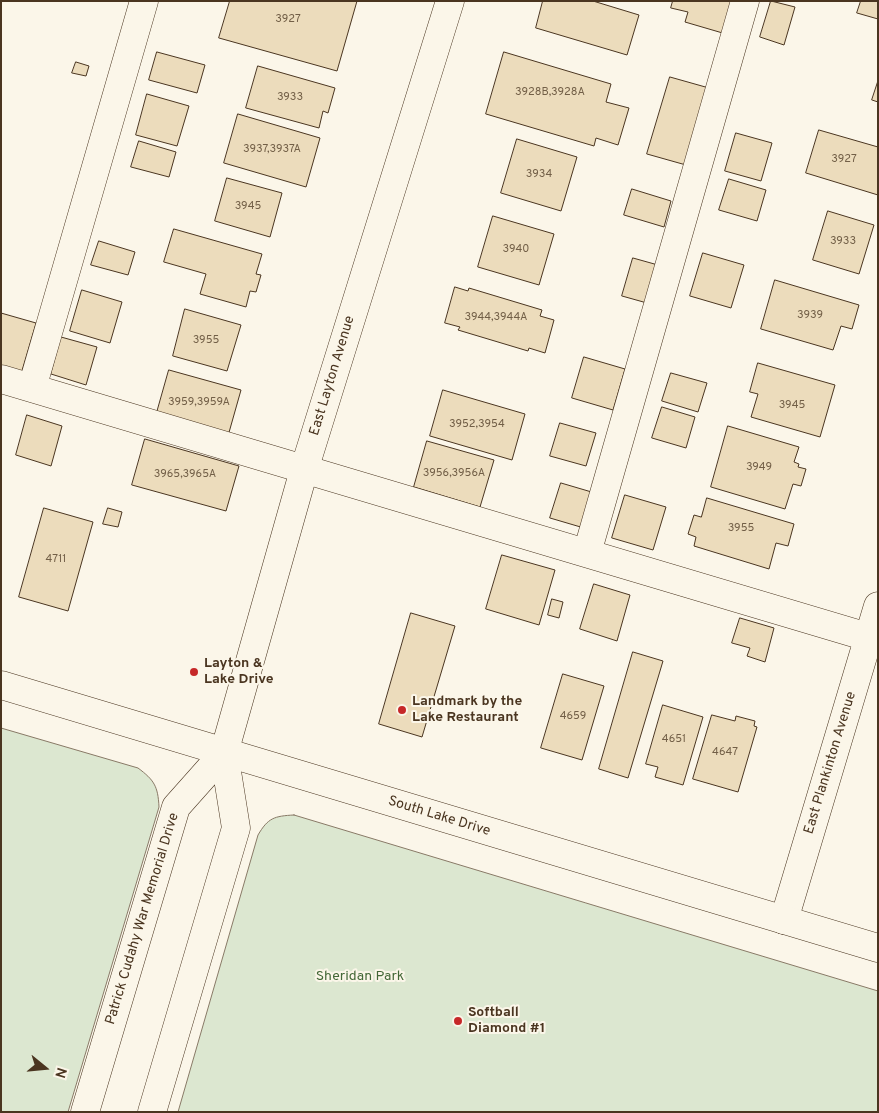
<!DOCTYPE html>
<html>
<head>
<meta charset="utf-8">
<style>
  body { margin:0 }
  #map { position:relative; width:879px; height:1113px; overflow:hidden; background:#fbf6e9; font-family:Overpass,sans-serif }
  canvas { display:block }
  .frame { position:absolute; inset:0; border:2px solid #4a3520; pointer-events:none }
  .north { position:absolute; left:20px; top:1043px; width:50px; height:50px; -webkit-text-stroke:4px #fbf6e9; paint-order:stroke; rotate:107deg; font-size:14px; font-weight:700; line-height:20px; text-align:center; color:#4a3520 }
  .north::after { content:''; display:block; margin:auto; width:18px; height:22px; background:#4a3520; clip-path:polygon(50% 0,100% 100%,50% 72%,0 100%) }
</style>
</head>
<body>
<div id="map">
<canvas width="879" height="1113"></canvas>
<div class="frame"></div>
<div class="north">N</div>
</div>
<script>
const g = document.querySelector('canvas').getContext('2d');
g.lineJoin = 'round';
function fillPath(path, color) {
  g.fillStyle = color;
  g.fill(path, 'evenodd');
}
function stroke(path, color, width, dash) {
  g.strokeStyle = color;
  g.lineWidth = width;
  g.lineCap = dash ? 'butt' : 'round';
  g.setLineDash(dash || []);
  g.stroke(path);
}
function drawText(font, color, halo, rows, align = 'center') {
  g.font = font + ' Overpass,sans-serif';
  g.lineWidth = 4;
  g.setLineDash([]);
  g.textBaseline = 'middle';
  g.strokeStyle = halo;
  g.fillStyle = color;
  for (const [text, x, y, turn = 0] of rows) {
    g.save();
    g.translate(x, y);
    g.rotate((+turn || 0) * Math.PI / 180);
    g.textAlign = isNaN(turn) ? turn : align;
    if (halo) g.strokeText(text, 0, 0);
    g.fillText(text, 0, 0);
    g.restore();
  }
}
const green = new Path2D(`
  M1 728 138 768C154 780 158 786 159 807L68 1112H1Z
  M294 815 878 991V1112H178L258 835C268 818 274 816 294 815Z`);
fillPath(green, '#dce7d0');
stroke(green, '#887966', 1);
const building = new Path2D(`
  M230 1H357L337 71 219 38Z
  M543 1H593L639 15 627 55 536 28Z
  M673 1H735L726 34 685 22 688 12 671 8Z
  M771 1 795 7 784 45 760 37Z
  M861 1H878V19L857 13Z
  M157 52 205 65 197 93 149 80Z
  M504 52 611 84 606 102 629 108 618 145 596 138 594 146 486 114Z
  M76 62 89 66 86 76 72 73Z
  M258 66 335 88 328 113 323 111 319 128 246 108Z
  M670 77 709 88 686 165 647 154Z
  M878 81V102L872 100Z
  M147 94 189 106 177 146 136 135Z
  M238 114 320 138 306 187 224 163Z
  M819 130 878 147V195L806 173Z
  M736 133 772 143 761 181 725 171Z
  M517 139 577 157 561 211 501 193Z
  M139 141 176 152 169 177 131 167Z
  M227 178 282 193 270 237 215 221Z
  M729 179 766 190 757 221 719 210Z
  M632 189 671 201 664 227 624 215Z
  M828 211 874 225 859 274 813 260Z
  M493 216 554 234 539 285 478 267Z
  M174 229 262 254 256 274 261 275 256 292 250 291 246 307 200 294 206 274 164 262Z
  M99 241 135 252 128 275 91 265Z
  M703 253 744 265 731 308 690 296Z
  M633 258 658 265 647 303 622 296Z
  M775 280 859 305 852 329 841 326 833 350 761 329Z
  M455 287 468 291 469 288 542 310 540 316 554 320 545 353 529 348 528 351 458 330 460 327 445 323Z
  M82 290 122 302 110 343 70 331Z
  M185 309 241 325 227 371 173 356Z
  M1 313 36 323 21 374 1 368Z
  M61 337 97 347 86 385 51 374Z
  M584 357 625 369 613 410 572 398Z
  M758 363 835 385 820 437 751 417 758 394 750 392Z
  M169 370 241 390 228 436 156 416Z
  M671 373 707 383 698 412 662 401Z
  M443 390 525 414 512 460 430 436Z
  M662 407 695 417 686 448 652 438Z
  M27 415 62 426 51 466 16 455Z
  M560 423 596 433 586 466 550 456Z
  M728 426 799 447 794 462 799 464 798 467 806 469 801 486 793 484 785 509 711 487Z
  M145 439 239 466 226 511 132 485Z
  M427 441 494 460 480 507 414 487Z
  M561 483 595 493 584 528 550 518Z
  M625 495 666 507 653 550 612 538Z
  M707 498 794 524 788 546 776 543 769 569 694 546 696 537 688 534 694 515 701 517Z
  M44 508 93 522 68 611 19 597Z
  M108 508 122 512 118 527 103 524Z
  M502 555 555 570 539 625 486 609Z
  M594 584 630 595 617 641 580 629Z
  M552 599 563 602 559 618 548 615Z
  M411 613 455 626 422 737 379 724Z
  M740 618 774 628 765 662 747 656 750 648 732 643Z
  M633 652 663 661 628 778 599 769Z
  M563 674 604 686 582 760 541 748Z
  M663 705 703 717 683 785 655 777 658 767 646 764Z
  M712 715 735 721 736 716 755 721 754 726 757 727 738 792 693 779Z`);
fillPath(building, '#ecdcbc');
stroke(building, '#4a3520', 1);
const minor = new Path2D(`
  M1 379 878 640
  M32 388 144 1
  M587 553 745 1
  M784 920 878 606
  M85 1112 176 807 224 753
  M152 1112 236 828 224 753`);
const major = new Path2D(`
  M1 685 878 948
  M224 753 304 470 450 1`);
stroke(minor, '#4a3520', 29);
stroke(major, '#4a3520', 29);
stroke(minor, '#fbf6e9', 28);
stroke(major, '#fbf6e9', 28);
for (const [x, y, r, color] of [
  [194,672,5,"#c62828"],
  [402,710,5,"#c62828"],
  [458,1021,5,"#c62828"]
]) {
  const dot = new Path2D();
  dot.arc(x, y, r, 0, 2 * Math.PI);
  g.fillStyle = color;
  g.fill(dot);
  stroke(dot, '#fbf6e9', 2);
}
drawText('11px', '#725f47', null, [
  ["3927",288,20],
  ["3928B,3928A",550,93],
  ["3933",290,98],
  ["3937,3937A",272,150],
  ["3927",844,160],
  ["3934",539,175],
  ["3945",248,207],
  ["3933",843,242],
  ["3940",516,250],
  ["3939",810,316],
  ["3944,3944A",496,318],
  ["3955",206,341],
  ["3959,3959A",199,403],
  ["3945",792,406],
  ["3952,3954",477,425],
  ["3949",759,468],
  ["3956,3956A",454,474],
  ["3965,3965A",185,475],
  ["3955",741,529],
  ["4711",56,560],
  ["4659",573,717],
  ["4651",674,740],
  ["4647",725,753]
]);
drawText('14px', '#4a3520', '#fbf6e9', [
  ["East Layton Avenue",333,376,-73],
  ["East Plankinton Avenue",831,763,-73],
  ["South Lake Drive",439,817,17],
  ["Patrick Cudahy War Memorial Drive",143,919,-73]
]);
drawText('bold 14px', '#4a3520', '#fbf6e9', [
  ["Layton &",204,664],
  ["Lake Drive",204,680],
  ["Landmark by the",412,702],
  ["Lake Restaurant",412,718],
  ["Softball",468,1013],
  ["Diamond #1",468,1029]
], 'left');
drawText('14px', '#436837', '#fbf6e9', [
  ["Sheridan Park",360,977]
]);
</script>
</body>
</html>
